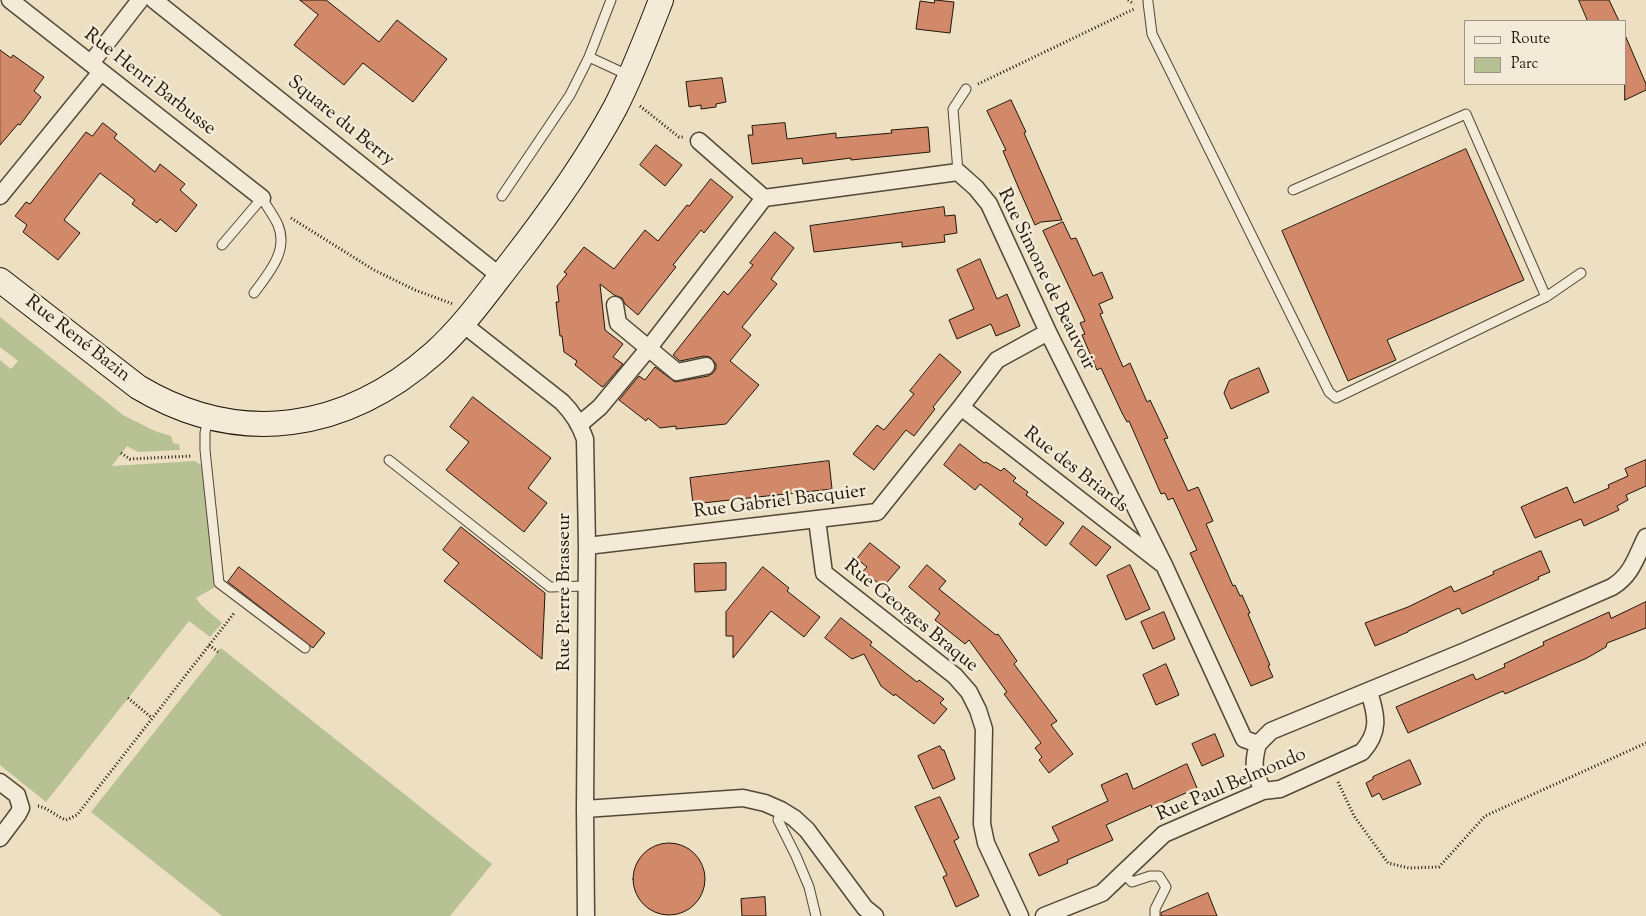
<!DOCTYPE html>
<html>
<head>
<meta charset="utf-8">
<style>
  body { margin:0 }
  #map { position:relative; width:1646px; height:916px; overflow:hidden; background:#ecdfc2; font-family:"Sorts Mill Goudy",serif }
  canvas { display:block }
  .legend { position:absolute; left:1464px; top:20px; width:162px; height:65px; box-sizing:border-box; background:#f3ead7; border:1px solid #9f9585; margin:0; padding:6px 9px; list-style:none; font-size:15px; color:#221609 }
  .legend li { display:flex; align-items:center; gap:10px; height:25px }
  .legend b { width:25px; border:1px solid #9f9585 }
</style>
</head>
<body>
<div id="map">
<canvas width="1646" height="916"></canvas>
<ul class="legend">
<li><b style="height:6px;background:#f3ead7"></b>Route</li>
<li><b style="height:14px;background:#b8c193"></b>Parc</li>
</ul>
</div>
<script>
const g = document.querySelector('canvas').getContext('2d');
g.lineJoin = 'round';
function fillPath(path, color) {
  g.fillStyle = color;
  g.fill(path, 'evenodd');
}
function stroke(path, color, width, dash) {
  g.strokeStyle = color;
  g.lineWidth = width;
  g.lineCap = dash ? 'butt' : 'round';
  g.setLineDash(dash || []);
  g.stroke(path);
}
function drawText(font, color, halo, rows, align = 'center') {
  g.font = font + ' "Sorts Mill Goudy",serif';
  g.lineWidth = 5;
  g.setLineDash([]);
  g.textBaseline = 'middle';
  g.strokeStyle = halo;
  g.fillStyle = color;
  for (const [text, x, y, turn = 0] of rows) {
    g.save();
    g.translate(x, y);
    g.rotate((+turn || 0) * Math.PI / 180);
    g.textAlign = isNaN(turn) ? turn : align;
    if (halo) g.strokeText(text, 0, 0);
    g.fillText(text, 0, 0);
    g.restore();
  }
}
fillPath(new Path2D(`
  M0 317 123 415 155 431 171 436 173 443 179 444 180 450 138 452 127 446 112 466 195 461 201 465 203 473 215 587 196 598 201 605 222 623 210 637 189 621 46 802 0 765V360L11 369 18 361 0 347Z
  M221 648 492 864 450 916H222L91 812Z`), '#b8c193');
const building = new Path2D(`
  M300 0H326L379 42 397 20 447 59 413 102 363 63 344 85 294 45 318 15Z
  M935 0 954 2 950 33 916 29 920 1 934 3Z
  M1579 0H1609L1619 21H1588Z
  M1625 35 1646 84V90L1625 100Z
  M0 50 11 58 13 55 44 77 34 91 41 97 20 125 18 124 0 145Z
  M722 78 726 102 716 104V107L701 109V105L689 107 686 82Z
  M1011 100 1026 132 1024 133 1062 220 1041 222 1035 225 1019 189 1003 151 1006 150 987 111Z
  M103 123 117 134 114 138 155 172 160 164 185 184 180 190 197 205 176 232 160 219 157 223 132 204 135 200 100 173 64 220 80 233 58 260 23 232 27 225 15 216 26 202 30 204 86 132 92 136Z
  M785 123 787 139 836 133V138L892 133 891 130 928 127 930 152 851 160V158L803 164 802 158 752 164 748 135H753L752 126Z
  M656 145 682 165 665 186 640 165Z
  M1466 149 1524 280 1387 340 1396 360 1348 381 1282 231Z
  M711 179 733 197 704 233 701 230 673 265 676 267 638 315 625 304 622 298 614 295 600 284 605 330 623 344 613 357 623 364 603 387 601 386 575 365 577 361 564 352 562 336H560L556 302H559L557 286 567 274 564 272 584 247 614 269 645 230 658 241 687 205 689 206Z
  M944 207 945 216 955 215 957 233 944 235 945 242 902 247V242L814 252 810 226Z
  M1063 222 1071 239 1076 238 1093 276 1102 272 1113 298 1099 304 1103 313 1100 314 1123 367 1130 363 1147 402 1150 400 1168 438 1164 439 1188 491 1198 487 1213 521 1206 524 1233 586 1235 585 1240 596 1242 595 1250 613 1248 614 1270 665 1268 666 1273 677 1251 686 1190 553 1197 550 1173 498 1168 500 1165 493 1161 494 1129 421 1127 422 1122 413 1101 368 1097 370 1082 335 1085 334 1080 323 1085 321 1043 231Z
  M775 232 794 248 771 279 777 284 742 327 751 335 730 361 759 385 726 424 676 429V426L660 428 648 418 646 421 619 400 639 376 645 380 655 367 675 382 708 376 713 373 716 369V364L710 357 704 356 680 361 673 355 724 291 728 295 753 265 750 263Z
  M980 259 997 299 1007 294 1020 326 996 336 991 324 957 339 949 320 974 309 957 270Z
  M940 354 961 372 933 407 935 409 914 436 906 430 874 470 853 454 877 425 884 430 914 394 910 391Z
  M1259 368 1269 392 1231 409 1224 393 1229 381Z
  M473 397 551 458 528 488 547 503 524 532 446 470 469 442 450 427Z
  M960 444 984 463 986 462 1001 471 1004 468 1016 478 1013 481 1028 492 1026 495 1064 523 1046 546 1019 524 1023 519 980 484 975 490 944 465Z
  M1646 460V486L1626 495 1628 500 1617 506 1619 510 1584 526 1581 519 1535 538 1521 507 1567 487 1574 503 1609 488 1608 485 1628 476 1625 469Z
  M829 461 832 489 693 504 690 478Z
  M1083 526 1111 547 1096 566 1070 544Z
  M461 527 545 593 542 659 444 581 459 563 443 550Z
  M870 543 900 567 883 587 863 571 867 567 857 559Z
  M1541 551 1550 572 1538 577 1539 579 1462 614 1459 608 1408 631V632L1375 646 1365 623 1408 607 1451 586 1454 592 1494 574 1493 572Z
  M726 563V590L695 592 694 564Z
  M927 565 946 581 939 589 996 635 998 634 1017 661 1014 664 1057 721 1051 725 1073 754 1049 773 1039 760 1042 757 1035 748 1041 743 1004 694 1007 692 969 640 965 644 935 620 940 613 909 587Z
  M1130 565 1150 609 1126 620 1107 576Z
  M239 567 325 633 313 648 228 582Z
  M763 567 789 588 787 591 820 617 804 637 771 611 733 658V636H726V612Z
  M1646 602V628L1607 643 1606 647 1587 658 1505 694 1503 691 1408 733 1396 707 1473 674 1476 680 1505 667 1504 664 1544 645 1543 642 1609 612 1611 618Z
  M1164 612 1175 639 1153 649 1141 622Z
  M841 618 872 642 870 645 917 682 919 680 944 699 940 703 947 709 934 724 895 694 894 696 881 686 864 654 852 659 825 638Z
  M1166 664 1179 695 1156 705 1143 675Z
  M1215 734 1224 756 1202 766 1192 744Z
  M940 746 942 750H944L955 779 933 789 918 756Z
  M1410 760 1421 784 1383 800 1379 793 1372 797 1366 783 1373 779V777Z
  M1187 764 1197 788 1152 808 1151 805 1106 825 1113 840 1067 860 1068 863 1039 876 1029 854 1059 841 1052 827 1108 801 1101 785 1127 773 1133 789Z
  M940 797 959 838 954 841 979 896 956 907 943 877 947 875 915 807Z
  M633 879a36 36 0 1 1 72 0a36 36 0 1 1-72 0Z
  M1208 893 1217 916H1161V913Z
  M765 897 766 916H742L741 899Z`);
fillPath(building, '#d28969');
stroke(building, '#221609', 1);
const lane = new Path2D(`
  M1148 2 1152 34 1329 392 1336 398 1546 297 1581 273
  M589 57 630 76
  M958 172 953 109 966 89
  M1293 190 1466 114 1546 297
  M502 196 570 95 589 57 611 0
  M222 245 262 198C267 207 274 216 278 225 289 251 268 274 254 293
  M208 417 205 433V450L219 583 305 648
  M389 460 550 587 586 586
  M781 810 778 820 796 856 809 887 816 916
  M1123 873 1132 882 1150 876H1159L1166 887 1155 909V916`);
const street = new Path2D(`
  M10 0 262 198
  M154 0 500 276
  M91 63 140 0
  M699 141 764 198
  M0 196 101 72
  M615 305 618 323 677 372 706 366
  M463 324 562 402C573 413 580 424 585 439L587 546 585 809 586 916
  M961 407 1161 563
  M580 424 600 407 648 349 764 198 958 172 976 188 989 204 1048 332 1164 565 1244 739 1258 744C1252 765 1254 771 1263 791
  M817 520 824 573 955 676 969 692 978 710 984 729 982 824 986 843 1020 916
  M587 546 877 512 961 407 997 360 1048 332
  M1258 744 1271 731 1463 652 1612 587C1632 575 1636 557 1646 537
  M0 782 17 795 21 808 18 814 0 838
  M585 809 743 798 765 803 781 810 794 818 807 830 865 908 875 916
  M1044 916 1102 893 1164 834 1263 791 1280 789 1362 752C1380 732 1377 716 1369 692`);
const secondary = new Path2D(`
  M0 280 138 387C240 448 346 431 434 353 464 326 487 293 512 261 550 212 586 162 615 108 633 73 647 36 661 0`);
stroke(lane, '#544837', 11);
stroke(street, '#544837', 19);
stroke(secondary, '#221609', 26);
stroke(new Path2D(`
  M1128 0 1134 4
  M978 84 1134 9
  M640 106 679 137H684
  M291 218 374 270 415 290 453 304
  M121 453 130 459 192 456
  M209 645 218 652
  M128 698 152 718
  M1338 782 1354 816 1388 863 1409 868 1439 867 1485 816 1646 743
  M38 806C48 808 56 816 66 820L77 815 235 612`), '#221609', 3, [1, 2.5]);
stroke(lane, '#f3ead7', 9);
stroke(street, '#f3ead7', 16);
stroke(secondary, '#f3ead7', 24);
drawText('19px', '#221609', '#f3ead7', [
  ["Rue Henri Barbusse",149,83,38],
  ["Square du Berry",340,122,39],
  ["Rue Simone de Beauvoir",1045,280,64],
  ["Rue René Bazin",77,340,38],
  ["Rue des Briards",1075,471,38],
  ["Rue Gabriel Bacquier",780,503,-7],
  ["Rue Pierre Brasseur",566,592,-90],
  ["Rue Georges Braque",910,617,39],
  ["Rue Paul Belmondo",1232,786,-23]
]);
</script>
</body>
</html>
